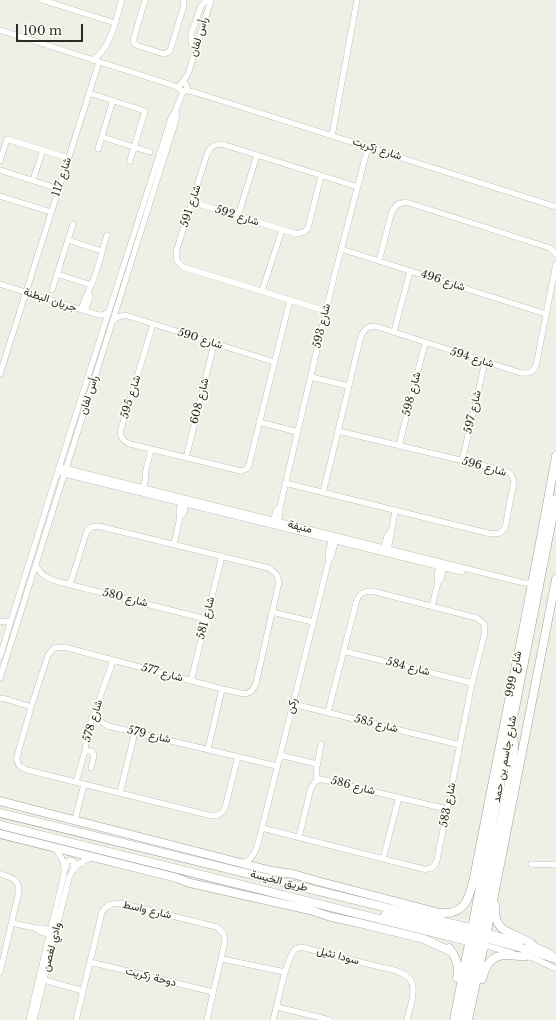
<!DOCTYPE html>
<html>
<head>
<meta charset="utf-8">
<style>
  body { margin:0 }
  #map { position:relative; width:556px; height:1020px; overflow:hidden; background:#ecf0e5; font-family:"Libre Baskerville",serif }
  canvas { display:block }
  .scale { position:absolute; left:16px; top:24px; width:67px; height:18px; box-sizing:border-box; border:2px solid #2a2b27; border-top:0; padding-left:5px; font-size:12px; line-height:14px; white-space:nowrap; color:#2a2b27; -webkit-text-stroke:3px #fafdf3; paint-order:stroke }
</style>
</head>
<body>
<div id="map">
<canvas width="556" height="1020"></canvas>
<div class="scale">100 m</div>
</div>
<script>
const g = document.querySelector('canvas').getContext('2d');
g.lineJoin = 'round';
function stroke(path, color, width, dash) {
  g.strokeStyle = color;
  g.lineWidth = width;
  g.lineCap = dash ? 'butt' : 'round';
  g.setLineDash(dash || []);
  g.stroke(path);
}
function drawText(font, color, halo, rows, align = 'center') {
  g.font = font + ' "Libre Baskerville",Vazirmatn,serif';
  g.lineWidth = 3.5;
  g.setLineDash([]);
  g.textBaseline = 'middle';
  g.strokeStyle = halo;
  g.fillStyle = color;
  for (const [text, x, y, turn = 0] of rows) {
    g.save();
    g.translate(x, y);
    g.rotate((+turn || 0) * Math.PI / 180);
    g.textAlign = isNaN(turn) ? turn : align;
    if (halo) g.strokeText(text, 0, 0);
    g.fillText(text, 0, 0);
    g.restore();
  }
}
const street = new Path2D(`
  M42 0 115 23
  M145 0 133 41 136 45 164 54 170 51 184 5 183 0
  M0 30 172 85 179 88
  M195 49 191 42V34L201 6 207 0
  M93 60C112 46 115 21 122 0
  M179 87a4 4 0 1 1 8 0a4 4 0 1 1-8 0Z
  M181 84 188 74 211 0
  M185 90 197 93 556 207
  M89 93 145 111 130 161
  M332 136 357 0
  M102 137 150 152
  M98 149 113 100
  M0 161 7 139 68 158
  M0 170 59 189
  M33 180 43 150
  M0 196 51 212
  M192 202 297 234 304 232 308 228 321 176
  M238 216 257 155
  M68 240 102 251
  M341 249 546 314
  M379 261 392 211 398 204 406 202 550 248 556 254
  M57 274 91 285
  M0 284 99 315H103L109 312
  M52 290 73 224
  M262 291 282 230
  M81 310C84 299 89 291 93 281 99 266 102 250 107 235
  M85 311 90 297 88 293
  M326 311 183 267 177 261 176 252 207 154C210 146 217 143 225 145L358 187
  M114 320 118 317 125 315 274 362
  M153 324 121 429C119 436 123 441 130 444L241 471 246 469 249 465 290 300
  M394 332 410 271
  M0 374 99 62
  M311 377 348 386
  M259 422 298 432
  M399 446 425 343
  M186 458 214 344
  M462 461 485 362
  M63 468 524 583H529L533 580
  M61 473 462 572
  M285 483 491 534 500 533 505 528 514 481 511 474 506 471 338 431
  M142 491 146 478 145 474 151 449
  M323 493 361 336C364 329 368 326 375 326L521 373H528L532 371 536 366 556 264
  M180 517 184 512 186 503
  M273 523 276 511 280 507
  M277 525 280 513V507L334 277 368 147
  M174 544 180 517 179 513 181 502
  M388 551 395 511
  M383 552 387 536 390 532
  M329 559 332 555 336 537
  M36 564C40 576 48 578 59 582L206 619
  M438 582 437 578 439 563
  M70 584 87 531 92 527 98 526 269 568 277 575 279 582 256 683C254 689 251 693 245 694L222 689 64 647 54 648 48 655 31 707 17 757C16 764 21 768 27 770L212 816C218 816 222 814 225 808L238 757
  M432 606 438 582 441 579 444 564
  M272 612 313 622
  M0 621 6 622 11 621
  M343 651 472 683
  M0 657C55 476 114 297 171 118L175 112 182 94 184 91
  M0 678 176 120 177 116 175 112
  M191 681 222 556
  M0 699 3 698 31 707
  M293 704 460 745
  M94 715 103 723 108 726 277 766
  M208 749 222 689
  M85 751H91L94 755 91 768
  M280 755 317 764
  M317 780 316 772 321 744
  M76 782 85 751 87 733 113 661
  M120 793 135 732
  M75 820 84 784
  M262 828 423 869C430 870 435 867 437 860L472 683 485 632 484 624 477 618 372 591C363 591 358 594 356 603L328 712
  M299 837 311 788 315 782 320 779 447 809
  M383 859 399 797
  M243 863C257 859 258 840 262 828L329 559 328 554 332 536
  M531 864 556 865
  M66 868V862L71 860 74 862 73 868
  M0 874C10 877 19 879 19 891L0 972
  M12 923 35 928H42L55 931
  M36 929 41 932 54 935
  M486 932 521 942
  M530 944 545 950 556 957
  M484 945 512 953
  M523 955 538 960 556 969
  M222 959 285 972
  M90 962 213 992
  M41 979 83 991
  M277 1007 330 1020
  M29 1020 64 874C65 863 62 855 54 848
  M34 1020 69 878C73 867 80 861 91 858
  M76 1020 102 912C106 905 112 903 120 903L217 927 223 933 225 941 207 1020
  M273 1020C278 1003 284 966 293 952 295 948 298 948 301 947L380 967C387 968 392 969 399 972 422 979 411 1002 407 1020`);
const secondary = new Path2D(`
  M0 801 272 871 293 874 317 881 440 913C465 915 469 899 474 878 501 737 531 597 556 456
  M0 813 486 932
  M0 825 484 945
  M0 834 177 878 190 883 310 910 331 917 355 922 424 939 452 952
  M495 905C493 935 513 931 532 944
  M385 915 475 935
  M480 937 522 948 556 959
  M484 945 479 939V930L513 763 514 745 513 733
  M449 948C457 958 460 967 457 978
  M482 979C486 965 491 955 507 955 513 955 520 957 526 956
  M454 1020 556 499
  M462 1020 477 938
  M468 1020 488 926 556 579`);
stroke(street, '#9fa298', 6);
stroke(secondary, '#9fa298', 9);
stroke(street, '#fff', 5.5);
stroke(secondary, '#fff', 8);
drawText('11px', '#2a2b27', '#fafdf3', [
  ["رأس لفان",199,37,-73],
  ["شارع زكريت",377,149,18],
  ["شارع 117",62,177,-72],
  ["شارع 591",191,206,-72],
  ["شارع 592",237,216,17],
  ["شارع 496",443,281,18],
  ["جريان البطنة",50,300,18],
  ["شارع 593",322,326,-77],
  ["شارع 590",200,339,17],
  ["شارع 594",472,358,17],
  ["شارع 598",412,394,-76],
  ["رأس لفان",89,395,-72],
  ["شارع 595",131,397,-73],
  ["شارع 608",200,401,-76],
  ["شارع 597",473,412,-77],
  ["شارع 596",484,467,15],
  ["منيفة",300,527,14],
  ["شارع 580",125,598,14],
  ["شارع 581",206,618,-76],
  ["شارع 584",408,667,14],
  ["شارع 577",162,673,15],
  ["شارع 999",514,674,-79],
  ["ركن",292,706,-76],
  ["شارع 578",93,721,-73],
  ["شارع 585",376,724,14],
  ["شارع 579",149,735,13],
  ["شارع جاسم بن حمد",505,759,-79],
  ["شارع 586",353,786,14],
  ["شارع 583",448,805,-79],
  ["طريق الخيسة",279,881,14],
  ["شارع واسط",147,910,13],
  ["وادي لغصن",52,947,-76],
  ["سودا نثيل",338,956,15],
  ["دوحة زكريت",151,977,14]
]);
</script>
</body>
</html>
